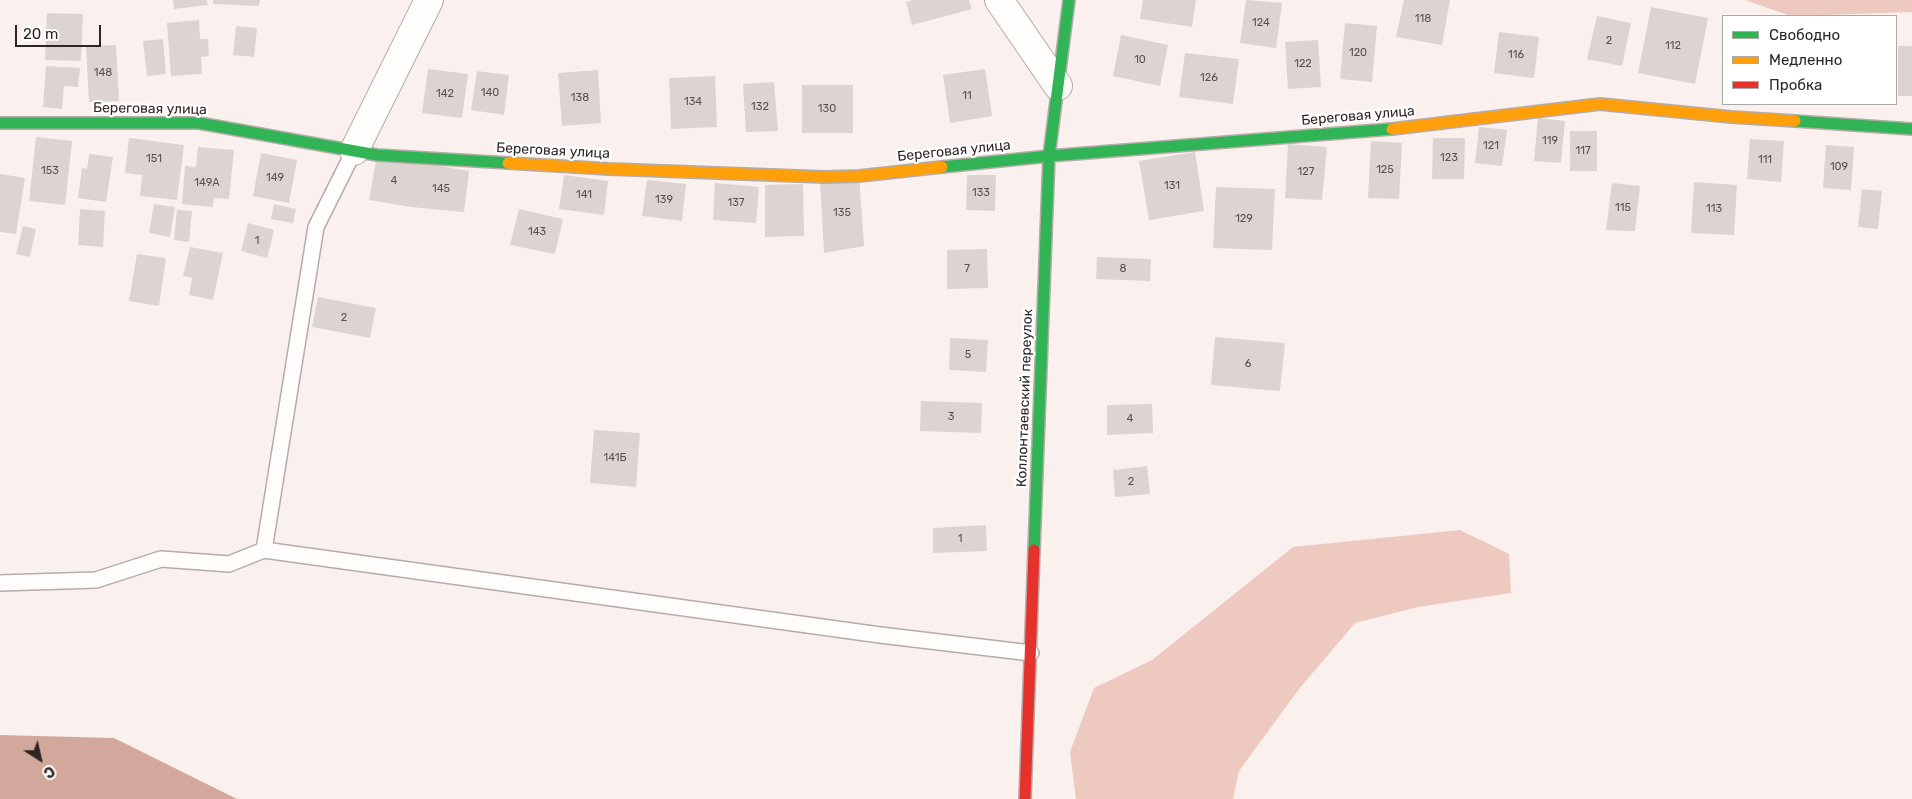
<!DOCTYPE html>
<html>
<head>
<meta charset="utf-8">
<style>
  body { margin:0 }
  #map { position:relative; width:1912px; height:799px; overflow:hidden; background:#faf0ed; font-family:Rubik,sans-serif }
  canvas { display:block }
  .legend { position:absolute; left:1722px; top:15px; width:175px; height:90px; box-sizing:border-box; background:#fff; border:1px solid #aba8a7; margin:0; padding:6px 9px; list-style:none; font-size:15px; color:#2e2624 }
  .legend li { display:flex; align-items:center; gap:10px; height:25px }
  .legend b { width:25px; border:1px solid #aba8a7 }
  .north { position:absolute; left:15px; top:734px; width:50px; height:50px; -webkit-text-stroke:4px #fff; paint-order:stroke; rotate:145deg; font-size:14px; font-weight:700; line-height:20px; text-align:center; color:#2e2624 }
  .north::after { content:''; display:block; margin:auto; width:18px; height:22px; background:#2e2624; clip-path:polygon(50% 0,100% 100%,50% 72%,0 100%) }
  .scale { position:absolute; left:15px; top:25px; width:86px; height:22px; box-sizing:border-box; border:2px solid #2e2624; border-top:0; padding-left:6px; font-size:15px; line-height:18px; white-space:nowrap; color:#2e2624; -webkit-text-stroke:4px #fff; paint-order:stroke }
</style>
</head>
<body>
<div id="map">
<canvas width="1912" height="799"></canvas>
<ul class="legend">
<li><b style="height:6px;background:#30b455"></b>Свободно</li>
<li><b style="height:6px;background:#ff9f0a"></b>Медленно</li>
<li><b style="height:6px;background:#e5322d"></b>Пробка</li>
</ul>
<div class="north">С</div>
<div class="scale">20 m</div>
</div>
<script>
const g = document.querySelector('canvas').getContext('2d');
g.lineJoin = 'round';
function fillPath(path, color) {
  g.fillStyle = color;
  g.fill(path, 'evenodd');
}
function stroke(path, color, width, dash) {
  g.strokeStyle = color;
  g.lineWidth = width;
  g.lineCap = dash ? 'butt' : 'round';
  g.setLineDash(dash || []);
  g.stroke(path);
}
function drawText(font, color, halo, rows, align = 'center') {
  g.font = font + ' Rubik,sans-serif';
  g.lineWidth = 4.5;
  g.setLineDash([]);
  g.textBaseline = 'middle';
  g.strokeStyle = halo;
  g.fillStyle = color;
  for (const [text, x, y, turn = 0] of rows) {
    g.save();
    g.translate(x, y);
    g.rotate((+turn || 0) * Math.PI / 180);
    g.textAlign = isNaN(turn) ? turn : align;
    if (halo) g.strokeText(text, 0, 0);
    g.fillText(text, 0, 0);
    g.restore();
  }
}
fillPath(new Path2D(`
  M1745 0H1912V12L1791 16Z
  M1460 530 1509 554 1511 593 1418 607 1355 623 1299 689 1239 771 1233 799H1076L1070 752 1094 688 1152 660 1293 547Z`), '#edc9bf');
fillPath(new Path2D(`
  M0 735 114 738 237 799H0Z`), '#d2a89c');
fillPath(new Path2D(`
  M173 0H207L208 5 174 9Z
  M213 0H260L259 6 213 4Z
  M913 0H969L972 9 912 25 906 2Z
  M1143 0H1196L1192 27 1140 19Z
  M1246 0 1282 3 1276 48 1240 43Z
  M1404 0H1450L1442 45 1396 37Z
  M1651 7 1708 18 1695 84 1638 73Z
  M47 13 83 14 81 61 45 60Z
  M1597 16 1631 23 1622 66 1587 59Z
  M199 20 200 39H208L209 56 201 57 202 74 171 76 167 23Z
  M1345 23 1377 26 1372 82 1340 79Z
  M236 26 257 28 254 57 233 55Z
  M1499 32 1539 37 1534 78 1494 73Z
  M1121 35 1168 45 1160 86 1113 76Z
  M163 39 166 74 147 76 143 41Z
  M1318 40 1321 87 1288 89 1285 42Z
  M116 45 119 101 89 102 86 46Z
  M1898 46H1912V96H1898Z
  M1185 53 1239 59 1233 104 1179 97Z
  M46 66 80 68 78 87 64 86 62 109 43 107Z
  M428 69 468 74 462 118 422 113Z
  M985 69 992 116 950 123 943 75Z
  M598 70 601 123 562 126 558 73Z
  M477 71 509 75 504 115 471 110Z
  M715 76 717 127 671 129 669 78Z
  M774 82 778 131 746 132 743 84Z
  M802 85H853V133H802Z
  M1538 118 1565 121 1561 163 1534 161Z
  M1479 127 1507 130 1502 166 1475 163Z
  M1570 131H1597V171H1570Z
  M36 137 72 141 65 205 29 201Z
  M129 138 184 145 177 200 140 196 142 175 125 173Z
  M1433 138H1465L1464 179H1432Z
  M1750 139 1784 141 1781 182 1747 179Z
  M1371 141 1402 143 1399 199 1368 198Z
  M1288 144 1327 147 1322 200 1285 198Z
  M1826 145 1854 147 1851 190 1823 188Z
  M198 147 234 150 229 199 214 198 213 207 182 204 185 166 196 167Z
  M1195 152 1204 211 1149 220 1139 161Z
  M261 153 297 160 289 203 253 196Z
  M89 154 113 157 106 202 78 198 82 168 87 169Z
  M377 155 469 171 464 212 411 207 369 200Z
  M0 174 25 178 16 234 0 232Z
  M564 175 608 181 604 215 559 209Z
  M967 175H996L995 211 966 210Z
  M859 176 864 246 824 253 820 181Z
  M647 180 686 184 682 221 642 216Z
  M1694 182 1737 185 1734 235 1691 233Z
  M715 183 759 187 756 223 713 220Z
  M1612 183 1640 186 1635 231 1606 230Z
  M803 184 804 236 765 237V185Z
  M1216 187 1275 189 1272 250 1213 248Z
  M1862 189 1882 191 1878 229 1858 227Z
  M154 204 175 207 170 237 149 233Z
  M274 204 296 209 293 223 271 219Z
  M80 209 105 211 103 247 78 245Z
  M519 209 563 219 555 254 510 245Z
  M177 210 192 211 189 242 174 240Z
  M248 223 274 230 267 258 241 251Z
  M23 226 36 229 30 257 16 254Z
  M190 247 223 253 213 300 189 295 192 278 183 276Z
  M987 249 988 288 947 289V250Z
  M137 254 166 258 159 306 129 301Z
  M1097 257 1151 259 1150 281 1096 279Z
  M318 297 376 308 370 338 312 327Z
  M1215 337 1285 343 1280 391 1211 385Z
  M950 338 988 340 986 372 949 370Z
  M921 401 982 403 981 433 920 431Z
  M1152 404 1153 433 1107 435V405Z
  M594 430 640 433 636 487 590 483Z
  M1147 466 1150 494 1115 497 1113 470Z
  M986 525 987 551 933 553V528Z`), '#ddd4d2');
const lane = new Path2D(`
  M264 550 316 227 354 151
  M0 583 96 580 161 559 229 564 264 550 880 635 1031 653`);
const street = new Path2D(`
  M999 0 1058 86
  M354 151 429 0`);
const fast = new Path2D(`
  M1795 121 1912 129
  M0 123H199L377 155 508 163
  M942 167 1049 156 1392 129
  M1034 550 1049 156 1069 0`);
const slow = new Path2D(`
  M1392 129 1600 104 1731 117 1795 121
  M508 163 609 169 825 177 859 176 942 167`);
const jam = new Path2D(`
  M1025 799 1034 550`);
stroke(lane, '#b5acaa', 18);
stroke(street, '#b5acaa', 30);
stroke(fast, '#b5acaa', 14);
stroke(slow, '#b5acaa', 14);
stroke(jam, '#b5acaa', 14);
stroke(lane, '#fefdfc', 15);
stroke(street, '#fefdfc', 28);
stroke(fast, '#30b455', 11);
stroke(slow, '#ff9f0a', 11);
stroke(jam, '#e5322d', 11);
drawText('11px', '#5a5250', null, [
  ["118",1423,19],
  ["124",1261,23],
  ["2",1609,41],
  ["112",1673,46],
  ["120",1358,53],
  ["116",1516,55],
  ["10",1140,60],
  ["122",1303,64],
  ["148",103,73],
  ["126",1209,78],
  ["140",490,93],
  ["142",445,94],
  ["11",967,96],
  ["138",580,98],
  ["134",693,102],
  ["132",760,107],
  ["130",827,109],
  ["119",1550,141],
  ["121",1491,146],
  ["117",1583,151],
  ["123",1449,158],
  ["151",154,159],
  ["111",1765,160],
  ["109",1839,167],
  ["125",1385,170],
  ["153",50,171],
  ["127",1306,172],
  ["149",275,178],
  ["4",394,181],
  ["149А",207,183],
  ["131",1172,186],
  ["145",441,189],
  ["133",981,193],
  ["141",584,195],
  ["139",664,200],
  ["137",736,203],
  ["115",1623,208],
  ["113",1714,209],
  ["135",842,213],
  ["129",1244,219],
  ["143",537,232],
  ["1",257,241],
  ["7",967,269],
  ["8",1123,269],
  ["2",344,318],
  ["5",968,355],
  ["6",1248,364],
  ["3",951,417],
  ["4",1130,419],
  ["141Б",615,458],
  ["2",1131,482],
  ["1",960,539]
]);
drawText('14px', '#2e2624', '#fff', [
  ["Береговая улица",150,109,1],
  ["Береговая улица",1358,116,-5],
  ["Береговая улица",553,151,3],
  ["Береговая улица",954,151,-6],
  ["Коллонтаевский переулок",1025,398,-88]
]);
</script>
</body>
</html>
